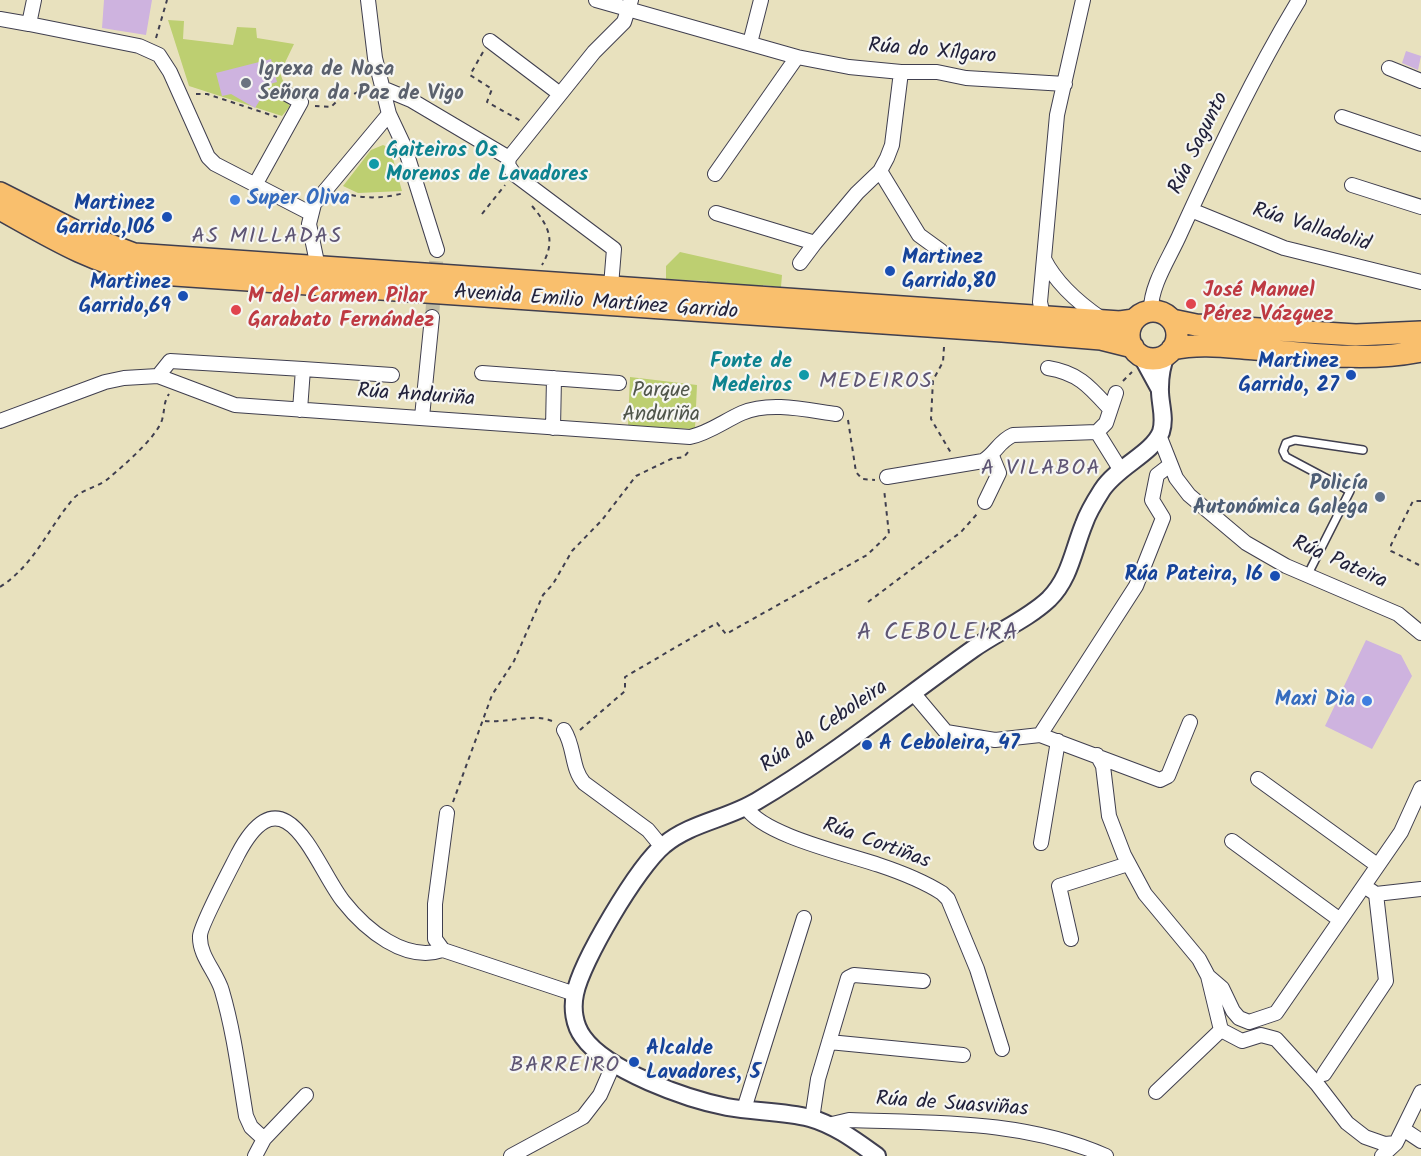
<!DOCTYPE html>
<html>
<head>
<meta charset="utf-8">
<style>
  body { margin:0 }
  canvas { display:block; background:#e8e1be }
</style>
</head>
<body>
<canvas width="1421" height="1156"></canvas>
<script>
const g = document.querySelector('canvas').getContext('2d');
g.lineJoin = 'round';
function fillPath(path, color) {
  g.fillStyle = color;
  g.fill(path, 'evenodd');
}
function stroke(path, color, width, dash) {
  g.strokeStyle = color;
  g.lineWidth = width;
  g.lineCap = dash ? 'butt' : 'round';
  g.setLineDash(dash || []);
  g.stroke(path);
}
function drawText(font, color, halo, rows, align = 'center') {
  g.font = font + ' Kalam,sans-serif';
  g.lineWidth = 4.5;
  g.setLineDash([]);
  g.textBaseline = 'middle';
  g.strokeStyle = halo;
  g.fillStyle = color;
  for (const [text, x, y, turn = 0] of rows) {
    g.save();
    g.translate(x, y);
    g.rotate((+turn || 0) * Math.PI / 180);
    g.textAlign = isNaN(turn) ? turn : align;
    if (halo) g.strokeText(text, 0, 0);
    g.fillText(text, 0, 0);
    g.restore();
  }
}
fillPath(new Path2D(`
  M168 20 184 21 183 39 233 45 237 27 256 28 257 38 294 44 280 73 285 86 280 95 290 106 282 116 189 86Z
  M383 145 390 148 402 191 358 193 343 186 371 150Z
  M680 252 782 275 781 287 763 285V289L707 285V281L666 279V266Z
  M630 377 697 385 695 429 628 426Z`), '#bdcf71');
fillPath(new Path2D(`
  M104 0H152L146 35 102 28Z
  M1406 51 1421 56 1418 70 1402 63Z
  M271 59 277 82 270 84 255 108 231 94 222 96 216 73Z
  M1366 640 1401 655 1412 676 1372 749 1325 726Z`), '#ceb3df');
stroke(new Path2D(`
  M432 317 437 250`), '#c0bba4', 14, [14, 7]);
const service = new Path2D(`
  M1307 576 1350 491 1286 457 1283 451 1286 443 1295 440 1363 450`);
const minor = new Path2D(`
  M34 0 29 24 139 46 159 55 170 72 208 157 215 164 310 213
  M368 0 375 58 389 114 405 148 437 250
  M596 0 797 57 849 67 901 72H937L966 78 1065 84
  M0 19 29 24
  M490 41 560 94
  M750 43 761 0
  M1389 68 1421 81
  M382 88 411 100 509 158
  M1342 117 1421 144
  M880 171 919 235 941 251
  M715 174 797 57
  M255 185 301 102 285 93
  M1352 185 1421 207
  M1191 210 1284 248 1421 282
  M716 213 815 243 857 193 880 171 887 158 892 145 901 72
  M1044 259C1056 283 1080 304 1102 319
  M800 263 815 243
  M319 272 309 224 314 204 389 114
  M611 286 614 249 514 174 508 165 509 158 594 52 624 22 631 0
  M1151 311C1150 286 1170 257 1180 234 1216 155 1254 74 1299 0
  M1050 321 1042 311 1040 302 1057 115 1083 0
  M1048 368C1079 373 1090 387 1110 409
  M303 369 392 375
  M482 373 619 383
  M158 376 170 361 303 369 300 410
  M1116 393 1106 423 1097 432 1120 469
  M422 417 432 317
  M0 421 105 382 124 378 158 376 235 405 690 437C709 433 724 421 742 413 770 401 807 410 836 414
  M553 428 554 378
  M1159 435 1176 478 1189 495 1246 543 1286 566 1398 614 1421 633
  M887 477 983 461C996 453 999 441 1013 435L1097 432
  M985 502 999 473 992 456
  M914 694 946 732 995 740 1040 735 1160 780 1168 776 1190 722
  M564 730C575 747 571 768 584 783L648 830 662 847
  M1040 735 1136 586 1163 518 1152 500 1157 475 1170 465
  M1097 755 1103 766 1109 816 1124 855 1145 894 1199 959 1208 976 1221 1030 1242 1041 1261 1035 1276 1039 1317 1084 1347 1123 1365 1137 1385 1144 1396 1143
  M1258 779 1377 865
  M746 807C762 835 847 854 879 865 900 872 923 881 942 893L948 899 977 969 1002 1049
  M447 813 435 904V939L443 950 575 994
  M1232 841 1340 920
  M1041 843 1058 741
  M1376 894 1421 889
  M1071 939 1059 886 1128 864
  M1208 976 1222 988 1233 1011 1239 1018 1249 1022 1276 1013 1401 832 1421 788
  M829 1042 963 1055
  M1324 1074 1386 981 1376 894 1364 886
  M1156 1092 1221 1030
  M744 1109 804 918
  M812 1119 818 1079 848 978 854 975 923 981
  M828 1125 849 1120C937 1123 1024 1120 1106 1156
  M1403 1129 1421 1141
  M264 1139 306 1095
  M255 1156 264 1139 251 1127 246 1116C239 1074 234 1032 222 991 217 973 199 956 200 936 200 926 231 868 238 854 285 765 316 867 343 901 365 929 405 963 443 950
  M511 1156 583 1117 600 1095 614 1063
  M1382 1156 1396 1143 1421 1092`);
const tertiary = new Path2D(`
  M1141 355 1159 388
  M877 1156C856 1141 835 1125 810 1118 783 1111 754 1112 727 1107 687 1099 607 1071 583 1037 574 1025 572 1008 575 994 581 962 638 866 664 845 690 823 727 819 757 801 833 756 901 700 973 649 997 632 1028 619 1049 599 1070 578 1073 551 1084 524 1088 512 1095 501 1102 490 1118 466 1152 454 1161 432 1166 417 1159 402 1160 387 1160 376 1162 365 1166 355`);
const primary = new Path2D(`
  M0 193 81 234 134 254 1120 322 1134 320
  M0 209C47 235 91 263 145 273L1002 331 1101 339 1133 347
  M1129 335a24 24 0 1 1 48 0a24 24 0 1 1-48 0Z
  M1172 320 1196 325 1356 335 1421 332
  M1172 349C1200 343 1227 347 1255 349 1309 354 1367 362 1421 351`);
stroke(service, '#403f4f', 10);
stroke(minor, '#403f4f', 16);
stroke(tertiary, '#403f4f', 20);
stroke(primary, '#403f4f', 24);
stroke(new Path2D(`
  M156 38 167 0
  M483 52 470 75 492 89 487 102 521 121
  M196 94H207L277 117
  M315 106 331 107 345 93 354 94 368 87
  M343 192C361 200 386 198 404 193
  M532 206C549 226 556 241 542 265
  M482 214 505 185
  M944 347 943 362 933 380 931 419 951 453
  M1123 381 1132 372
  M848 420 856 472 862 479 875 480
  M1421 501H1413L1391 545V551L1421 566
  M0 587C35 564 47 530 73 499 82 489 99 487 109 478 124 465 156 438 162 420 165 410 163 403 169 394
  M868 602 961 532 977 514
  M485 721C508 723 532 713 552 721
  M580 730 625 691V677L717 623 726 634 867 555 889 534 884 489
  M453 802 492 695 514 661 543 595 553 584 572 551 602 520 636 476 671 459 684 457 689 451`), '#403f4f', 2, [4.5, 4.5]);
stroke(service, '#fff', 7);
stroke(minor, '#fff', 14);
stroke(tertiary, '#fff', 16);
stroke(primary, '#f9bf6d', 21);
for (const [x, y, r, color] of [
  [246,83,6,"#6b7280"],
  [374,164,6,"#0f9aa8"],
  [235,200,6,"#3f7fe0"],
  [167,217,6,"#1a4fb4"],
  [890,271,6,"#1a4fb4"],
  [183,296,6,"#1a4fb4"],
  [1191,304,6,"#e0444e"],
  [236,310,6,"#e0444e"],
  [804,375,6,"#0f9aa8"],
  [1351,375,6,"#1a4fb4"],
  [1380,497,6,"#5c6f8a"],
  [1275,576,6,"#1a4fb4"],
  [1367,701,6,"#3f7fe0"],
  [867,745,6,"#1a4fb4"],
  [634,1062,6,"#1a4fb4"]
]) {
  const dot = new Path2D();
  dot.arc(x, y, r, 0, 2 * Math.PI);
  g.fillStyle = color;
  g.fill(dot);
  stroke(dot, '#f6f6f2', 2);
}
drawText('21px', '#22223b', '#f6f6f2', [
  ["Rúa do Xílgaro",932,53,5],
  ["Rúa Sagunto",1200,144,-64],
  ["Rúa Valladolid",1311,229,17],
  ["Avenida Emilio Martínez Garrido",596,304,4],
  ["Rúa Anduriña",416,397,4],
  ["Rúa Pateira",1339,564,24],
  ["Rúa da Ceboleira",825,728,-34],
  ["Rúa Cortiñas",876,845,20],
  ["Rúa de Suasviñas",952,1106,4]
]);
drawText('bold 21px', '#5b616d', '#f6f6f2', [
  ["Igrexa de Nosa",258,71],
  ["Señora da Paz de Vigo",258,95]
], 'left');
drawText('bold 21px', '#0d838f', '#f6f6f2', [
  ["Gaiteiros Os",386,152],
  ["Morenos de Lavadores",386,176],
  ["Fonte de",792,363,"right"],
  ["Medeiros",792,387,"right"]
], 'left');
drawText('bold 21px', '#366cbe', '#f6f6f2', [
  ["Super Oliva",247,200],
  ["Maxi Dia",1355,701,"right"]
], 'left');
drawText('bold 21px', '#164399', '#f6f6f2', [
  ["Martinez",155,205],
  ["Garrido,106",155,229],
  ["Martinez",902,259,"left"],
  ["Garrido,80",902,283,"left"],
  ["Martinez",171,284],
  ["Garrido,69",171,308],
  ["Martinez",1339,363],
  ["Garrido, 27",1339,387],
  ["Rúa Pateira, 16",1263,576],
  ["A Ceboleira, 47",879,745,"left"],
  ["Alcalde",646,1050,"left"],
  ["Lavadores, 5",646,1074,"left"]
], 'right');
drawText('bold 21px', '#be3a42', '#f6f6f2', [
  ["José Manuel",1203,292],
  ["Pérez Vázquez",1203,316],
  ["M del Carmen Pilar",248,298],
  ["Garabato Fernández",248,322]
], 'left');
drawText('21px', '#50564b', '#f6f6f2', [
  ["Parque",661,392],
  ["Anduriña",661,416]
]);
drawText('bold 21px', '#4e5e75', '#f6f6f2', [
  ["Policía",1368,485],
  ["Autonómica Galega",1368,509]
], 'right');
g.letterSpacing = '1.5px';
drawText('22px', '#5e5574', '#f6f6f2', [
  ["AS MILLADAS",267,238],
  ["MEDEIROS",876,383],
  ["A VILABOA",1041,470],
  ["BARREIRO",565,1067]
]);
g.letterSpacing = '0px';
g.letterSpacing = '1.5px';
drawText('24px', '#5e5574', '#f6f6f2', [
  ["A CEBOLEIRA",938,635]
]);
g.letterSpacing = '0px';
</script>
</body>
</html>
